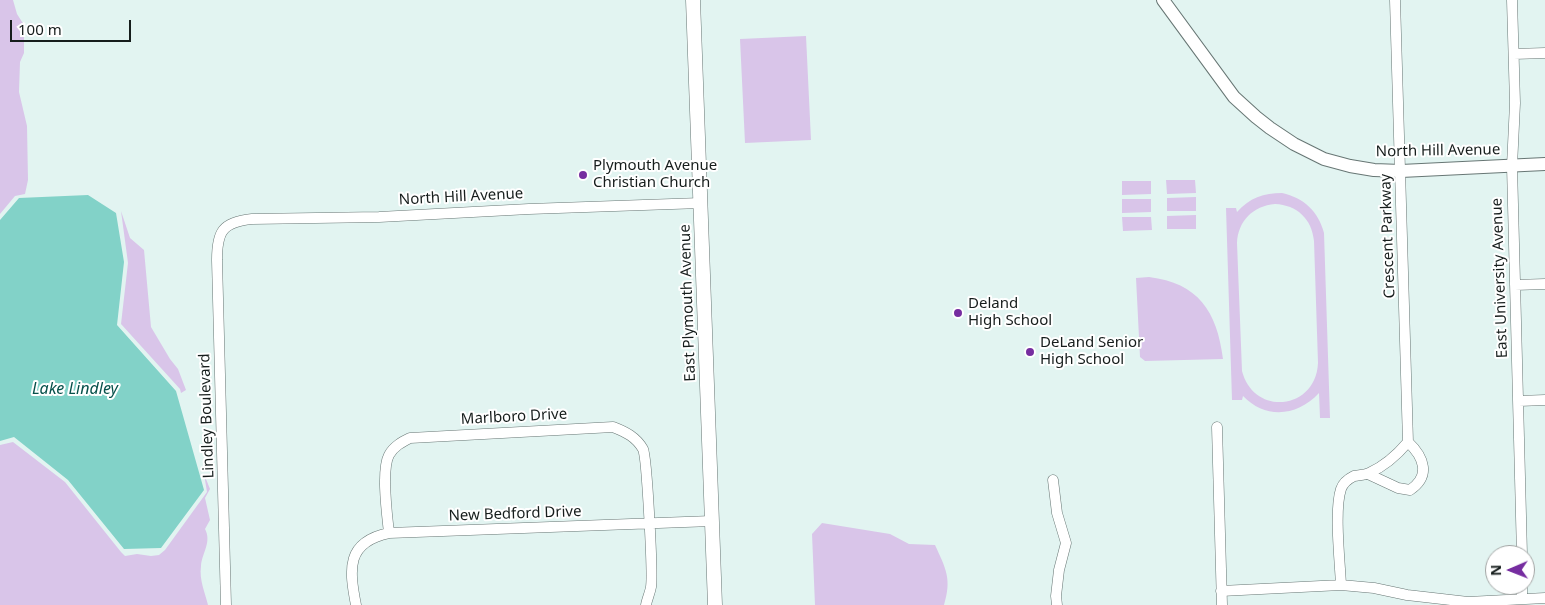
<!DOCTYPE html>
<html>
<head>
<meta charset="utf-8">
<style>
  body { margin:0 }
  #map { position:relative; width:1545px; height:605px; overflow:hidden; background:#e2f4f1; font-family:"Noto Sans",sans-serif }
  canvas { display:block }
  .north { position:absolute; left:1485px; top:545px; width:50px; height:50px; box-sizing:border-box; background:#fff; border:1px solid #a2a5a4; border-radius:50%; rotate:269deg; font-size:14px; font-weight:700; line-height:20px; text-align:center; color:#161d1c }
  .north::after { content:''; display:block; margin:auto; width:18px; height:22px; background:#762da0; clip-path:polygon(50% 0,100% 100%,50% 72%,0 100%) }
  .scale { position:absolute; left:10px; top:20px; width:121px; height:22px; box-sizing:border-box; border:2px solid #161d1c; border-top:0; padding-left:6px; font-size:15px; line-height:18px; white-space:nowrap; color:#161d1c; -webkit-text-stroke:4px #fff; paint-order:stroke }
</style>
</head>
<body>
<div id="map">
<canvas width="1545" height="605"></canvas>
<div class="north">N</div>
<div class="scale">100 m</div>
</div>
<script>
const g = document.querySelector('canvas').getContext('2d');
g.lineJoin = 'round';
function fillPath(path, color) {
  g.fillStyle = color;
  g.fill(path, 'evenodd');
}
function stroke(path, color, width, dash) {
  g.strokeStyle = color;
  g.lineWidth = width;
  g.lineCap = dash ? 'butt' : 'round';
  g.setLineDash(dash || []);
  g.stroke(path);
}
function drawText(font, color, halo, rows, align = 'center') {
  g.font = font + ' "Noto Sans",sans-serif';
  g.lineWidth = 4;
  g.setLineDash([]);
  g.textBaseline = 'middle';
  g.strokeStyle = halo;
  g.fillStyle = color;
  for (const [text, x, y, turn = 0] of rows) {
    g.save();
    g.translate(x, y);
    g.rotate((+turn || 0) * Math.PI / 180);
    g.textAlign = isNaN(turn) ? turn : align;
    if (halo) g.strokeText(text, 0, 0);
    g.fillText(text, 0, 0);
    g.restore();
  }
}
fillPath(new Path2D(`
  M0 0H13L17 14 24 25V53L20 62 19 92 27 126 28 180 25 194 15 196 0 214Z
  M806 36 811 140 745 143 740 39Z
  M1166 180H1195L1196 193 1167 194Z
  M1122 181H1151V194L1122 195Z
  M1282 193C1304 198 1318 211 1324 233L1330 418H1320L1319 393C1297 417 1265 419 1243 396L1242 400H1232L1226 208H1236L1237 212C1249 198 1264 193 1282 193ZM1275 204C1297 205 1312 219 1314 241L1318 363C1316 410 1254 417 1242 371L1237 243C1238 221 1253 206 1275 204Z
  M1196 197V211H1167V198Z
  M1122 199H1151V212L1122 213Z
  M121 211 130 238 144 250 151 327 170 359 178 369 186 390 181 393 180 389 121 324 128 263Z
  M1196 215V229H1167V216Z
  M1122 217H1151L1152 230 1123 231Z
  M1149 277C1198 283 1217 311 1223 359L1145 361 1140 357 1136 278Z
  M13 442 65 482 121 552 125 556 137 554 151 556 159 555 165 550 207 492 204 474 210 489 205 498 210 520 205 529C212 542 202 553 201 566 199 580 205 592 208 605H0V445Z
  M822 523 890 534 909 544 935 545C946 569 952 579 944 605H815L812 534Z`), '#d9c5e9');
fillPath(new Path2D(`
  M88 195 116 213 124 262 117 325 176 391 204 490 161 548 124 549 68 480 14 437 0 441V220L19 198Z`), '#82d2c8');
const minor = new Path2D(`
  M1512 0 1515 103 1512 166 1522 555
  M1514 54 1545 53
  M1515 285 1545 284
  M1519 401 1545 400
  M1217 427 1222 605
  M1368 474 1398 488 1410 490C1431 476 1424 457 1408 442
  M1053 480 1057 513 1066 543 1059 570 1056 596 1057 605
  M389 533C387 514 381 470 389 455 394 446 402 442 410 438L613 427C626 432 636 437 643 449 647 458 653 574 651 587 650 593 647 599 646 605
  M1341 585C1340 562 1334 510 1341 489 1343 483 1348 479 1354 476 1359 475 1365 475 1369 473 1385 466 1397 455 1408 442L1395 0
  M1522 585V599
  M1221 591 1341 585 1374 588 1407 595 1468 602 1545 598
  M226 605 217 260C217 232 222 222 252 219L379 217 529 209 701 203
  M356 605C349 569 346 542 389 533L712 521`);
const tertiary = new Path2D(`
  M1163 0 1234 97 1256 117 1270 128 1294 144 1324 159 1350 166 1374 170 1401 171 1545 164`);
const secondary = new Path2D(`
  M693 0 715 605`);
stroke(minor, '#677674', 11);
stroke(tertiary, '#677674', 14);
stroke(secondary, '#677674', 15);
stroke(minor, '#fff', 10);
stroke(tertiary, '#fff', 12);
stroke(secondary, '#fff', 14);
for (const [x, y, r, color] of [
  [583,175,5,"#762da0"],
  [958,313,5,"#762da0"],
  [1030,352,5,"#762da0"]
]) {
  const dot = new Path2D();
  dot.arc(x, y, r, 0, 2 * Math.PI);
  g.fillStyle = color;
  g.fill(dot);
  stroke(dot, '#fff', 2);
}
drawText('15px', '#161d1c', '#fff', [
  ["North Hill Avenue",1438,151,-1],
  ["North Hill Avenue",461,197,-3],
  ["Crescent Parkway",1388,236,-92],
  ["East University Avenue",1500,278,-92],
  ["East Plymouth Avenue",688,303,-92],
  ["Lindley Boulevard",207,416,-92],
  ["Marlboro Drive",514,417,-3],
  ["New Bedford Drive",515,514,-2]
]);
drawText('15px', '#161d1c', '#fff', [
  ["Plymouth Avenue",593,166],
  ["Christian Church",593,183],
  ["Deland",968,304],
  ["High School",968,321],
  ["DeLand Senior",1040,343],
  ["High School",1040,360]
], 'left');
drawText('italic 16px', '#07514b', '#fff', [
  ["Lake Lindley",75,389]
]);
</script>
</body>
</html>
